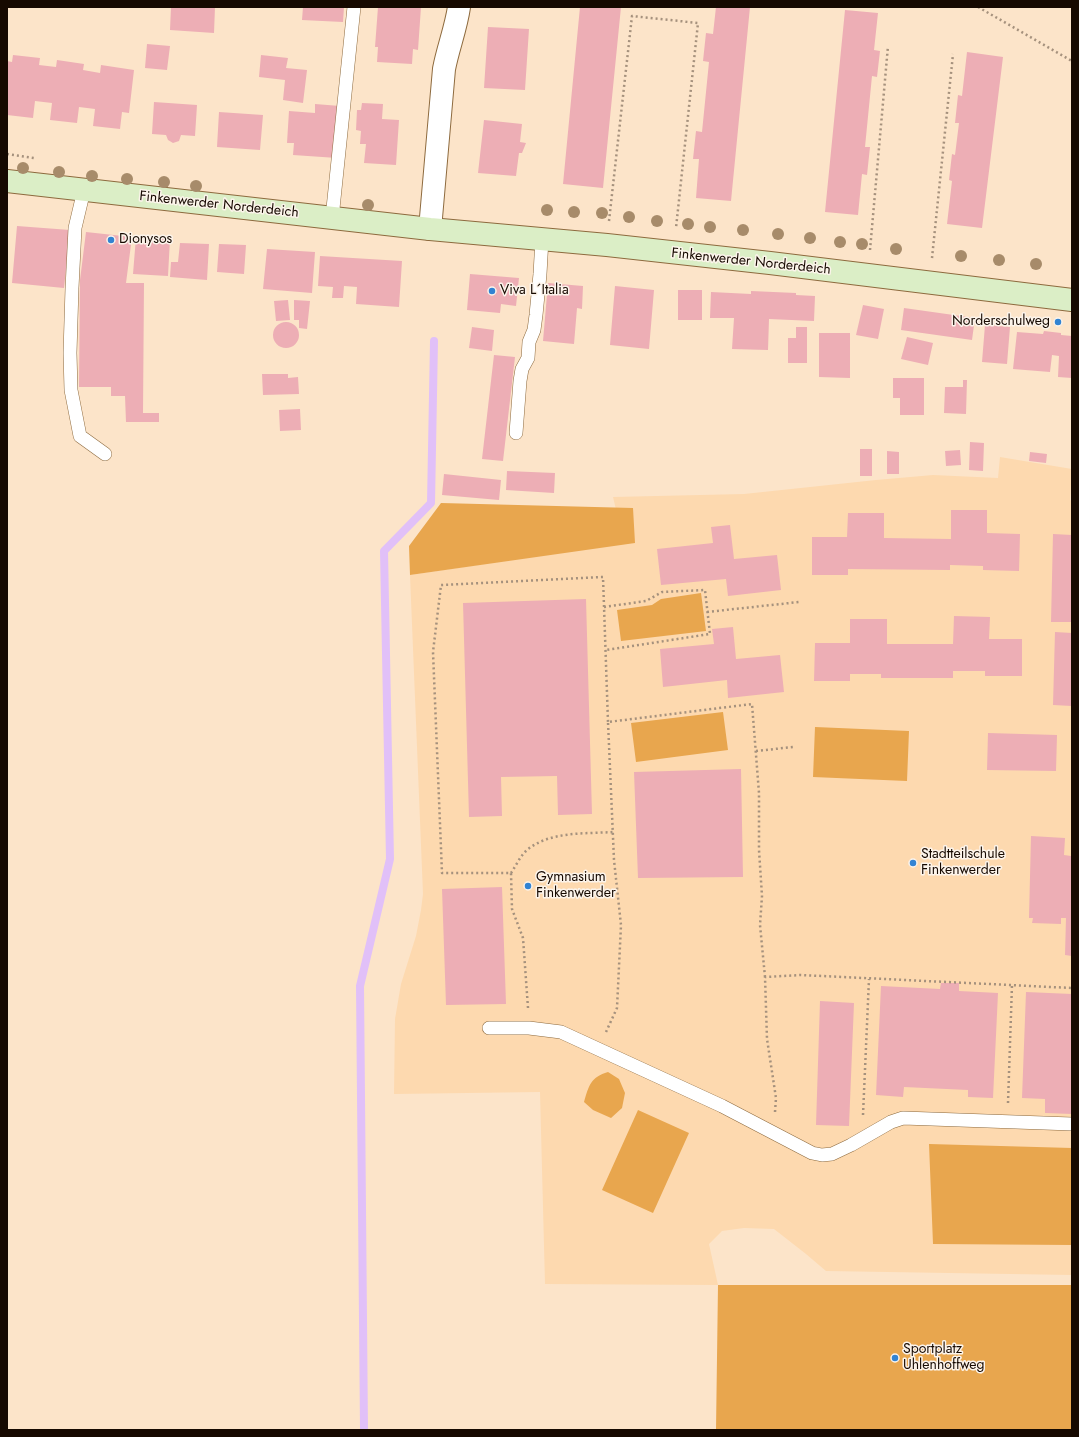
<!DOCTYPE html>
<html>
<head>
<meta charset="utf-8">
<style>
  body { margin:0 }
  #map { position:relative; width:1079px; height:1437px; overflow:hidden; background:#fce4c9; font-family:Jost,sans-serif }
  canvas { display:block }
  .frame { position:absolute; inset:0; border:8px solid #160900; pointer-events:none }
</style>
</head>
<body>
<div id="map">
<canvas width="1079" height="1437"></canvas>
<div class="frame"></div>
</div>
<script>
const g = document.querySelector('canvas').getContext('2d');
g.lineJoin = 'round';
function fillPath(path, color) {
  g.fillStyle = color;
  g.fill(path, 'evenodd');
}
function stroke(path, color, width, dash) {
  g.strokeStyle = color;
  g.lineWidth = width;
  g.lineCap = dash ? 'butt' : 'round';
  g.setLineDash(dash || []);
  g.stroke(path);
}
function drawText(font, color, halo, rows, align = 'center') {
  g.font = font + ' Jost,sans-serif';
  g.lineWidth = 3;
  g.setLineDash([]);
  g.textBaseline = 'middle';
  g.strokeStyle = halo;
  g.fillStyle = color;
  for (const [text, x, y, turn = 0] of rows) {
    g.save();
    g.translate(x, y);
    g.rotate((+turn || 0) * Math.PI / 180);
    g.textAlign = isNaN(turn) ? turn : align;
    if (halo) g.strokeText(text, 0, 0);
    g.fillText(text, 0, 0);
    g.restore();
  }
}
fillPath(new Path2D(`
  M1000 457 1072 469 1070 500 1072 501V1275L826 1271 806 1254 774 1229 744 1228 722 1231 709 1244 718 1285 545 1284 540 1092 394 1094 395 1019 401 984 416 936 421 910 423 894 410 575 571 551 619 522 613 497 744 494 876 480 933 475 998 478Z`), '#fdd9af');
fillPath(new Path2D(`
  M441 503 633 508 635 543 410 575 409 546Z
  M701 593 706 631 621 641 617 610 652 605 661 599Z
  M723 712 728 750 636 762 631 723Z
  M815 727 909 731 907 781 813 777Z
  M608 1072 619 1079 625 1093 622 1108 611 1118 593 1110 584 1102C589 1085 591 1077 608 1072Z
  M638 1110 689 1133 653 1213 602 1190Z
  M929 1144 1072 1148V1245L933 1244Z
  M718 1285H1072V1430H716Z`), '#e8a64e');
stroke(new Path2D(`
  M364 1430 360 986 390 859 384 551 431 503 434 341`), '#e1c0f8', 8);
fillPath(new Path2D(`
  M171 7H215L214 33 170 30Z
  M303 7H344L343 22 302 20Z
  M378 7H421L418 50 413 49 412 64 377 62 378 47H375Z
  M580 7H621L603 188 563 184Z
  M716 7H750L731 201 696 198 699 159H693L696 131 702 132 709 62 703 61 706 33 713 34Z
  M845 10 878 13 874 50 880 51 877 77 872 76 865 147H870L867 175 862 174 858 215 825 212Z
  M488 27 529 29 525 90 484 88Z
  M147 44 170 46 167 70 145 68Z
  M967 52 1003 57 982 228 947 224 952 181 949 180 952 154 955 155 959 123H955L958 95 962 96Z
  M13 55 40 58 39 65 56 67 57 60 84 64 83 70 100 73 101 65 134 70 129 113 122 112 120 129 93 126 95 109 79 107 77 123 50 120 52 103 35 101 33 118 7 115V61L12 62Z
  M261 55 288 58 286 68 307 70 303 103 283 100 285 80 259 77Z
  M154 102 197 105 195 136 181 135 179 141 173 143 168 140 166 135 152 134Z
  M362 103 383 104 382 119 399 120 396 165 364 163 366 144H360L361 131 356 130 357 110H361Z
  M315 104 340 106 337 158 293 155 294 143H287L289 111 315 113Z
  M219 112 263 115 260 150 217 147Z
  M484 120 522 124 520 142 526 143 522 153H519L516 176 478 173Z
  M17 226 70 230 64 288 12 283Z
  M86 232 132 237 126 283H144L143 413H159V422H126L125 396H111V387H79L80 280Z
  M136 237 170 239 168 276 133 274Z
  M180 243 209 244 207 280 170 277 171 262H178Z
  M219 244 246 245 244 274 217 272Z
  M267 249 315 252 312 293 263 289Z
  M320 256 402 261 399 307 356 304 357 287 344 286 343 298H332L333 287 318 286Z
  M470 274 519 278 516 306 501 304 500 313 467 310Z
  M548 283 583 286 582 309 577 308 574 344 543 341Z
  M615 286 654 290 649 349 610 345Z
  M678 290H702V320H678Z
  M751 291 796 293V295L815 296 814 321 769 319 768 350 732 349 734 318H710L711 292 751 294Z
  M288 300 290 320 276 321 274 301Z
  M294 300 310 301 307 329 299 328V320H294Z
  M863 305 884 309 878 339 856 335Z
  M904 308 975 318 972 340 901 330Z
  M273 335a13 13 0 1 1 26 0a13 13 0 1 1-26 0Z
  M985 325 1010 327 1007 364 982 362Z
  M472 327 494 330 492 351 469 348Z
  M796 327H807V363H788V338H796Z
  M1044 331 1061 333V335L1072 336V378L1058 377 1059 356 1052 355 1050 372 1013 369 1017 332 1043 334Z
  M819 333H850V378L819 377Z
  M907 337 933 343 928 365 901 359Z
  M494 355 515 357 503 461 482 459Z
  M262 374H288V378L298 377 299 394 263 395Z
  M893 378H924V415H900V398H893Z
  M963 380H967L966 414 944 413 945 387H963Z
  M300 409 301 430 280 431 279 410Z
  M970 442 984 443 983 471 969 470Z
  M860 449H872V476H860Z
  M960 450 961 465 946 466 945 451Z
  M887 451 899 452V474H887Z
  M1030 452 1047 454 1046 463 1029 461Z
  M507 471 555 473 554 493 506 490Z
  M444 474 501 480 499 500 442 495Z
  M951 510H987V533L1020 534 1019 571 983 570V566L950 565V570L848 569V575H812V537H847L848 513H884V538L951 539Z
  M730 525 734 559 777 555 781 590 728 596 726 579 661 585 657 549 713 543 711 527Z
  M1053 534 1072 535V622H1051Z
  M586 599 592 814 558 815 557 776 501 777 502 816 469 817 463 603Z
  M954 616 990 617 989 639H1022V676H985V671H953V678H881V674H850V681H814L815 643H850V619H887V644H953Z
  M733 627 736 659 780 655 784 692 728 698 727 680 663 687 660 649 714 644 712 629Z
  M1055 632 1072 633V706L1053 705Z
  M988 733 1057 735 1056 771 987 770Z
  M741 769 743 877 638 878 634 772Z
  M1031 836 1065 838 1064 855 1071 856V853H1072V956L1065 955 1066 918H1061V924L1032 923 1033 918H1029Z
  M502 887 506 1004 446 1005 442 889Z
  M941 983H959V991L998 993 993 1098 968 1097V1090L904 1087 903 1097 876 1095 881 986 940 989Z
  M1026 992 1072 994V1114L1045 1113V1099L1022 1098Z
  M820 1001 854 1003 849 1126 816 1125Z`), '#edaeb5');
const lane = new Path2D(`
  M84 190 75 228 72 288 70 353 71 390 80 436 105 454
  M332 218 354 7
  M516 433 520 381 522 369 528 358 529 342 534 330 536 315 540 274 542 239
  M489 1028H529L561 1032 722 1106 812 1153 822 1155 832 1154 851 1145 891 1122 903 1118 1072 1124`);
const street = new Path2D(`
  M430 229 444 69C448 48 456 28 459 7`);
const secondary = new Path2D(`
  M7 181 430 229 607 245 770 263 1072 300`);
stroke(lane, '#8d6a3e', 14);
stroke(street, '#8d6a3e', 24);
stroke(secondary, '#8d6a3e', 24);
stroke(new Path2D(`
  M978 7 1072 61
  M7 154 34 158
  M609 221 632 16 698 23 676 228
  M870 250 888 46
  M932 258 953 54
  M604 607 646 601 662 592 705 590 710 634 606 650
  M707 612 799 602
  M756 751 793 747
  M511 873C516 866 520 856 527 850 550 831 584 834 613 832
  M528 1008 523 938 512 909 511 873H442L433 652 441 585 603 577 608 722
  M606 1032 617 1008 621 925 614 860 608 722 752 704 759 793V850L762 896 760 925 765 977
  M1008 1103 1012 985
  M775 1112 776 1098 767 1039 765 977 801 975 1072 988
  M863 1115 869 979`), '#a5917d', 2.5, [2, 3]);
stroke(lane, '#fff', 13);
stroke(street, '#fff', 22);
stroke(secondary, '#dbeec6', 22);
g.fillStyle = '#a78b6a';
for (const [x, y] of [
  [23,168],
  [59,172],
  [92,176],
  [127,179],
  [164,182],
  [196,186],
  [368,205],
  [547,210],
  [574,212],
  [602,213],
  [629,217],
  [657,221],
  [688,224],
  [710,227],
  [743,230],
  [778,234],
  [810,238],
  [840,242],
  [862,244],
  [896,249],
  [961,256],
  [999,260],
  [1036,264]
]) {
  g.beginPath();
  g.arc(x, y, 6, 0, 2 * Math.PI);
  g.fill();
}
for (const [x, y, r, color] of [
  [111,240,4,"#3283d2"],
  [492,291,4,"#3283d2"],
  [1058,322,4,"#3283d2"],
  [913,863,4,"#3283d2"],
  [528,886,4,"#3283d2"],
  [895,1358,4,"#3283d2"]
]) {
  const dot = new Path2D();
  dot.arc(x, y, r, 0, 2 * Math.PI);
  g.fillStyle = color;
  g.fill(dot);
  stroke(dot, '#fcf4eb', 1.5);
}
drawText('14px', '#160900', '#fcf4eb', [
  ["Finkenwerder Norderdeich",219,205,6],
  ["Finkenwerder Norderdeich",751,262,6]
]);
drawText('14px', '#160900', '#fcf4eb', [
  ["Dionysos",119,240],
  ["Viva L´Italia",500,291],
  ["Norderschulweg",1050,322,"right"],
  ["Stadtteilschule",921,855],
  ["Finkenwerder",921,871],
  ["Gymnasium",536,878],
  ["Finkenwerder",536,894],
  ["Sportplatz",903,1350],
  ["Uhlenhoffweg",903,1366]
], 'left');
</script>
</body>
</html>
